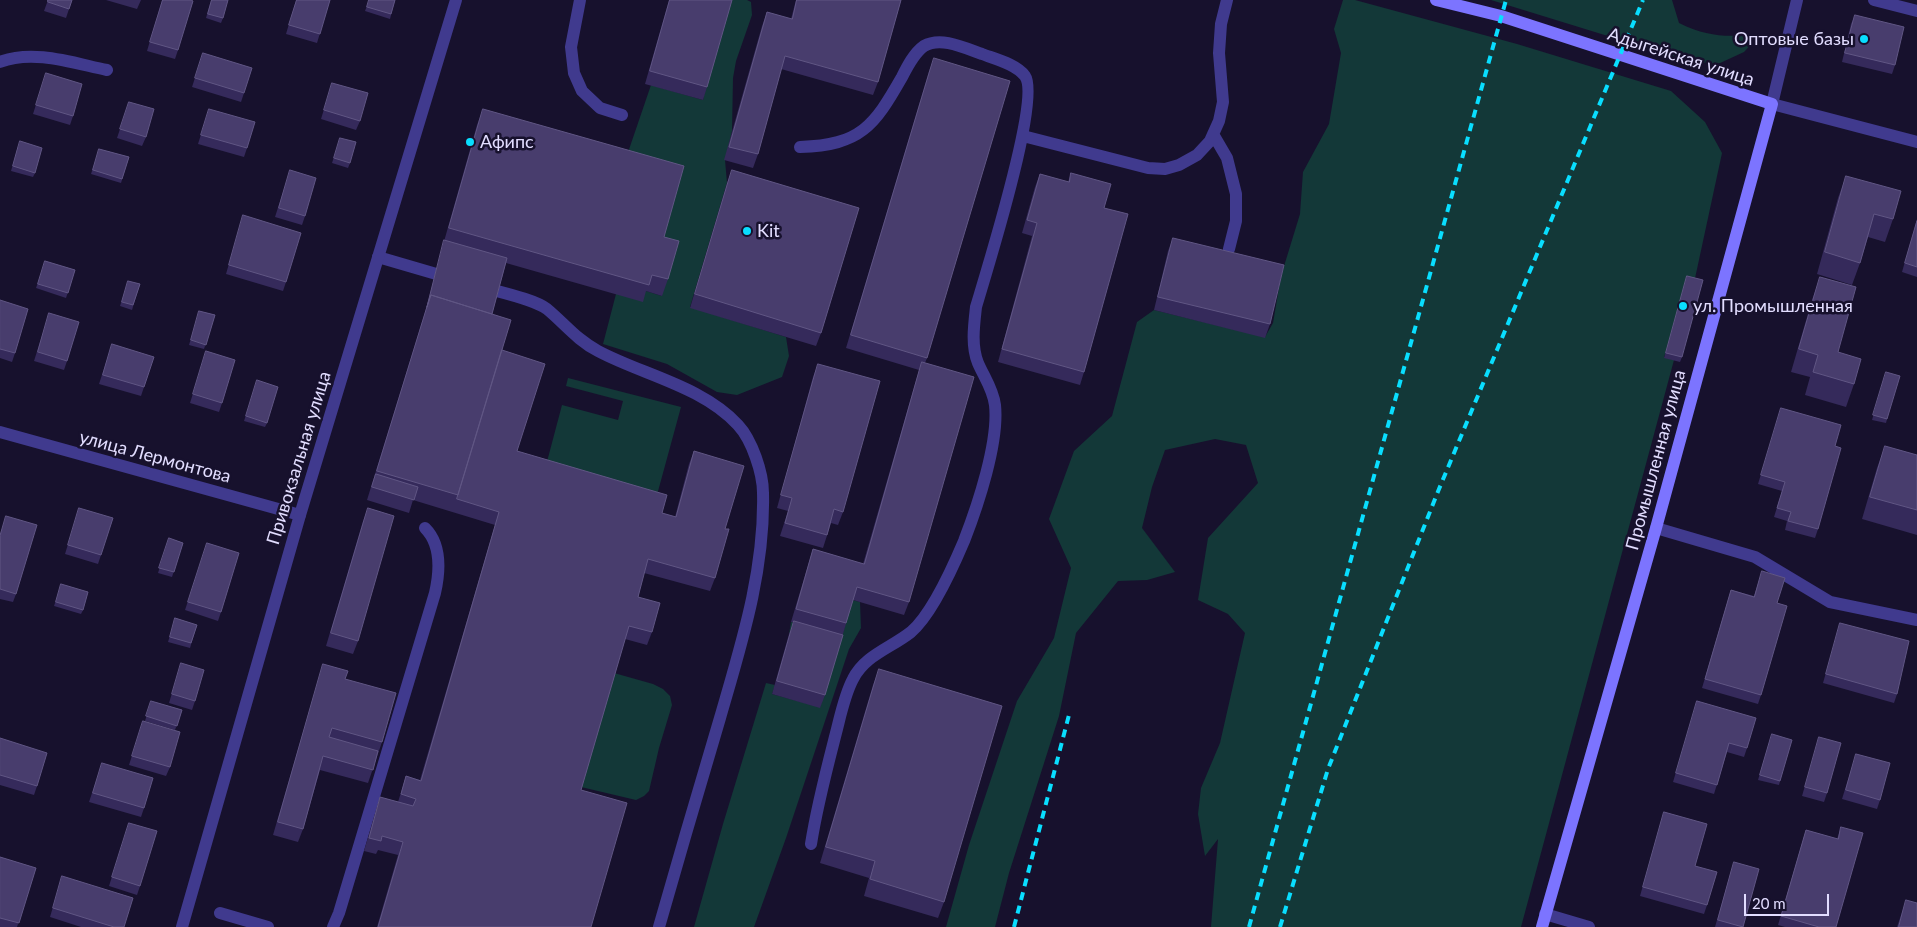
<!DOCTYPE html>
<html>
<head>
<meta charset="utf-8">
<style>
  body { margin:0 }
  #map { position:relative; width:1917px; height:927px; overflow:hidden; background:#17112d; font-family:Lato,sans-serif }
  canvas { display:block }
  .scale { position:absolute; left:1744px; top:894px; width:85px; height:22px; box-sizing:border-box; border:2px solid #e2ddff; border-top:0; padding-left:6px; font-size:15px; line-height:18px; white-space:nowrap; color:#e2ddff; -webkit-text-stroke:4px #17112d; paint-order:stroke }
</style>
</head>
<body>
<div id="map">
<canvas width="1917" height="927"></canvas>
<div class="scale">20 m</div>
</div>
<script>
const g = document.querySelector('canvas').getContext('2d');
g.lineJoin = 'round';
function fillPath(path, color) {
  g.fillStyle = color;
  g.fill(path, 'evenodd');
}
function stroke(path, color, width, dash) {
  g.strokeStyle = color;
  g.lineWidth = width;
  g.lineCap = dash ? 'butt' : 'round';
  g.setLineDash(dash || []);
  g.stroke(path);
}
function drawText(font, color, halo, rows, align = 'center') {
  g.font = font + ' Lato,sans-serif';
  g.lineWidth = 5;
  g.setLineDash([]);
  g.textBaseline = 'middle';
  g.strokeStyle = halo;
  g.fillStyle = color;
  for (const [text, x, y, turn = 0] of rows) {
    g.save();
    g.translate(x, y);
    g.rotate((+turn || 0) * Math.PI / 180);
    g.textAlign = isNaN(turn) ? turn : align;
    if (halo) g.strokeText(text, 0, 0);
    g.fillText(text, 0, 0);
    g.restore();
  }
}
fillPath(new Path2D(`
  M724 0H747L751 2 752 15 736 61 733 78 732 131 725 160 727 183 690 307 786 337 789 356 782 377 737 395 717 392 667 364 603 344 616 294 646 291 662 296 623 167 651 85 703 100Z
  M1343 0H1355L1517 44 1671 91 1705 122 1722 153 1694 283 1664 357 1674 360 1521 927H1211L1218 839 1205 856 1198 814 1201 788 1220 743 1245 633 1228 614 1198 600 1208 538 1258 483 1246 445 1215 439 1165 450 1152 487 1142 528 1175 572 1147 580 1118 581 1076 633 1059 716 1009 873 995 927H946L969 845 1017 701 1054 638 1071 568 1049 519 1074 451 1112 416 1137 322 1154 310 1265 337 1273 323 1281 276 1300 214 1303 172 1329 124 1341 53 1334 29Z
  M1491 0H1672L1679 23C1710 38 1728 37 1761 34L1744 52 1718 64 1689 61Z
  M568 378 681 407 654 506 544 473 562 405 618 420 623 401 566 386Z
  M852 600 860 602 861 628 849 649 786 838 754 927H694L723 824 766 683 775 685 772 694 820 707 838 648 789 634 791 622 842 636Z
  M614 673 653 684 663 689 670 696 672 705 659 748 649 791 644 796 636 800 581 787Z`), '#133838');
stroke(new Path2D(`
  M580 0 571 47 574 73 582 91 600 108 622 115
  M1874 0 1917 11
  M0 62C33 49 73 63 107 70
  M1213 134 1227 158 1236 194V221L1229 249
  M1023 136 1148 168 1165 169 1179 165 1197 155 1210 141 1219 121 1223 102 1219 53 1221 24 1227 0
  M800 147C861 145 874 126 902 77 907 67 914 53 924 46 941 36 965 48 982 54 995 59 1016 64 1025 76 1041 98 986 273 976 307 974 325 971 346 978 363 984 377 993 389 995 405 999 442 978 505 964 541 953 567 932 614 911 632 891 648 865 655 853 679 845 694 841 713 837 729 827 768 817 805 811 844
  M378 257 450 278
  M482 287C499 292 534 299 547 309 565 324 577 340 598 351 643 375 702 386 738 425 752 440 763 473 763 493 765 571 741 645 720 718 699 788 679 857 659 927
  M1656 528 1755 557 1830 602 1917 620
  M220 913 268 927
  M333 927 339 913 435 593C440 571 442 545 425 528`), '#403a8e', 12);
stroke(new Path2D(`
  M1772 104 1917 142
  M0 432 300 515
  M1545 914 1589 927`), '#403a8e', 12);
stroke(new Path2D(`
  M1772 104 1797 0
  M182 927 300 515 456 0`), '#403a8e', 12);
stroke(new Path2D(`
  M1436 0 1501 16 1772 104 1656 528 1542 927`), '#7c74ff', 12);
stroke(new Path2D(`
  M1014 927 1070 711
  M1249 927 1506 0
  M1280 927 1328 769 1439 489 1643 0`), '#09deff', 4, [8, 6]);
fillPath(new Path2D(`
  M48 0H72L66 18 44 11Z
  M106 0H141L137 9Z
  M162 0H191L178 50 175 59 147 51Z
  M211 0 223 18 221 23 206 18Z
  M296 0H330L317 43 286 34Z
  M369 0H395L390 19 365 11Z
  M669 0H732L707 87 703 100 645 84Z
  M796 0H901L878 82 873 95 781 69 758 154 753 168 724 160 762 26 767 12 791 19Z
  M1855 15 1895 65 1892 74 1842 62 1851 24Z
  M203 53 244 93 241 102 192 87Z
  M934 58 927 358 925 363 909 602 904 615 853 600 825 695 820 708 772 694 789 634 794 622H791L809 562 813 549 863 564 919 370 846 348 929 71Z
  M46 73 73 116 70 125 33 114Z
  M332 83 360 121 356 130 321 119Z
  M129 102 146 137 142 146 117 138Z
  M209 109 247 148 244 157 198 144Z
  M483 109 664 237 668 279 662 296 646 291 643 302 506 263 492 314 502 350 517 451 662 513 675 517 689 464 694 451 725 529 715 578 710 591 644 573 638 597 652 632 647 645 625 639 581 790 591 927H377L398 855 378 850 376 854 364 851 376 810 380 797 398 802 406 776 420 780 495 525 413 500 409 513 367 500 425 312 443 245 477 125Z
  M340 138 350 163 348 168 332 163Z
  M18 146 35 173 33 177 11 171Z
  M99 149 129 157 121 183 91 174Z
  M290 170 305 216 302 225 275 217Z
  M732 170 821 333 816 346 690 308 727 183Z
  M1071 173 1104 208 1084 372 1080 385 998 362 1032 236 1022 233 1035 187 1040 174 1068 182Z
  M1846 176 1893 219 1885 242 1868 237 1860 263 1852 285 1817 274 1838 198Z
  M243 215 286 282 283 291 226 274Z
  M1917 219V277L1902 272Z
  M1173 238 1270 324 1265 338 1154 310 1168 251Z
  M45 261 75 270 66 298 36 288Z
  M1687 276 1682 357 1680 362 1664 358Z
  M1820 277 1838 352 1854 384 1846 407 1805 395 1810 377 1791 372 1812 300Z
  M128 281 140 284 132 310 120 306Z
  M0 300 15 353 12 362 0 358Z
  M199 311 215 315 204 349 189 345Z
  M49 313 67 361 64 370 34 361Z
  M112 344 144 387 141 396 99 384Z
  M206 351 222 403 219 412 190 403Z
  M818 364 843 512 838 525 831 523 823 548 780 536 788 511 777 508 813 377Z
  M1884 377 1887 419 1886 423 1872 420Z
  M257 380 267 423 265 427 244 421Z
  M1781 408 1835 446 1818 529 1815 538 1785 530 1787 521 1774 517 1782 491 1758 484Z
  M1885 446 1917 455V535L1862 519 1877 468Z
  M79 508 101 555 98 564 65 554Z
  M368 508 358 641 353 654 326 646 363 521Z
  M6 516 16 594 13 602 0 599V535Z
  M169 538 183 543 172 577 158 573Z
  M207 543 221 612 218 621 185 610Z
  M1762 571 1777 603 1761 695 1758 704 1702 688 1731 590 1754 596Z
  M61 584 83 610 81 614 54 606Z
  M175 618 197 625 190 648 168 642Z
  M1840 623 1897 694 1894 703 1823 683Z
  M181 663 195 701 192 710 169 703Z
  M323 664 345 679 382 742 368 783 320 770 303 829 298 842 273 835 319 677Z
  M879 669 944 902 938 918 864 896 869 878 820 863 873 685Z
  M151 701 182 710 175 730 145 721Z
  M1697 701 1747 748 1744 757 1727 752 1714 794 1673 782Z
  M143 721 170 767 166 776 129 765Z
  M1819 737 1827 793 1824 802 1802 796Z
  M0 738 37 786 34 795 0 785Z
  M1770 739 1780 781 1779 785 1758 780Z
  M1856 754 1880 800 1877 809 1842 799Z
  M102 763 144 808 141 817 89 802Z
  M1664 812 1695 866 1707 905 1704 914 1640 896 1661 821Z
  M129 823 140 886 137 895 109 886Z
  M1841 827 1836 927H1785L1778 925 1806 830 1837 839Z
  M0 857 36 868 17 927H0Z
  M1734 862 1743 927H1715L1731 871Z
  M62 876 124 927H81L50 917Z
  M1906 900 1917 927H1897Z`), '#352a5b');
const building = new Path2D(`
  M48 0H72L69 9 48 2Z
  M163 0H191L193 1 178 50 150 42Z
  M212 0H228L223 18 208 14Z
  M297 0H330L320 34 289 25Z
  M369 0H395L391 14 367 7Z
  M670 0H732L707 87 650 71Z
  M797 0H901L878 82 785 56 758 154 729 147 767 12 792 19Z
  M1855 15 1904 27 1895 65 1845 53Z
  M203 53 252 68 244 93 195 78Z
  M934 58 1010 81 927 358 851 335Z
  M46 73 82 84 73 116 36 105Z
  M332 83 368 93 360 121 324 110Z
  M129 102 154 109 146 137 120 129Z
  M209 109 255 122 247 148 201 135Z
  M483 109 684 166 664 237 679 241 668 279 652 275 649 285 449 228Z
  M340 138 356 142 350 163 334 158Z
  M20 141 42 148 35 173 13 166Z
  M99 149 129 157 122 179 93 170Z
  M290 170 316 178 305 216 279 208Z
  M732 170 859 208 821 333 695 294Z
  M1071 173 1111 184 1104 208 1128 214 1084 372 1002 349 1037 223 1027 220 1040 174 1069 182Z
  M1846 176 1901 191 1893 219 1874 214 1860 263 1825 252Z
  M243 215 301 233 286 282 229 265Z
  M1917 221V267L1905 263Z
  M1173 238 1284 265 1270 324 1158 297Z
  M444 240 507 258 492 314 431 295 427 307Z
  M45 261 75 270 68 293 38 284Z
  M1687 276 1703 280 1682 357 1666 353Z
  M1820 277 1856 287 1838 352 1861 359 1854 384 1813 372 1818 355 1799 349Z
  M128 281 140 284 133 305 122 302Z
  M431 295 511 320 458 495 377 471Z
  M0 300 28 309 15 353 0 349Z
  M199 311 215 315 206 345 191 340Z
  M49 313 79 322 67 361 38 352Z
  M112 344 154 357 144 387 103 375Z
  M502 350 545 364 517 451 667 495 662 513 676 517 694 451 744 466 725 529H729L715 578 648 559 638 597 660 603 652 632 629 626 581 790 627 803 591 927H378L403 842 382 836 381 841 369 838 380 797 413 806 416 799 401 794 406 776 421 781 499 512 457 499Z
  M206 351 235 360 222 403 193 394Z
  M922 362 974 377 909 602 857 587 846 623 796 609 813 549 864 564Z
  M818 364 880 381 843 512 834 509 827 535 785 523 792 498 781 495Z
  M1886 372 1900 376 1887 419 1873 415Z
  M257 380 278 387 267 423 246 416Z
  M1781 408 1841 425 1835 446 1841 448 1818 529 1788 521 1791 512 1777 508 1785 482 1761 475Z
  M1885 446 1917 455V510L1870 497Z
  M376 474 418 487 414 500 372 487Z
  M79 508 113 518 101 555 68 545Z
  M368 508 394 516 358 641 331 633Z
  M6 516 37 525 16 594 0 589V536Z
  M169 538 183 543 174 572 159 568Z
  M207 543 239 553 221 612 188 602Z
  M1762 571 1785 578 1777 603 1787 606 1761 695 1705 679 1731 590 1754 597Z
  M61 584 88 592 83 610 56 602Z
  M175 618 197 625 191 643 170 637Z
  M794 621 843 635 825 695 777 681Z
  M1840 623 1909 641 1897 694 1826 674Z
  M181 663 204 670 195 701 172 694Z
  M323 664 348 671 345 679 396 693 382 742 332 728 329 737 378 751 373 770 323 756 303 829 278 822Z
  M879 669 1002 706 944 902 870 879 875 861 826 847Z
  M151 701 182 710 177 726 146 716Z
  M1697 701 1756 718 1747 748 1729 743 1717 785 1676 773Z
  M143 721 180 732 170 767 132 756Z
  M1772 734 1792 740 1780 781 1760 775Z
  M1819 737 1841 743 1827 793 1805 787Z
  M0 738 47 753 37 786 0 775Z
  M1856 754 1890 763 1880 800 1846 790Z
  M102 763 153 778 144 808 93 793Z
  M1664 812 1707 824 1695 866 1717 872 1707 905 1643 887Z
  M129 823 157 831 140 886 112 877Z
  M1841 827 1863 833 1836 927H1819L1781 916 1806 830 1838 839Z
  M0 857 36 868 19 923 0 918Z
  M1734 862 1759 869 1743 927 1718 920Z
  M62 876 133 898 124 927H114L53 908Z
  M1906 900 1917 903V927H1899Z`);
fillPath(building, '#483d6d');
stroke(building, '#605684', 1);
for (const [x, y, r, color] of [
  [1864,39,5,"#09deff"],
  [470,142,5,"#09deff"],
  [747,231,5,"#09deff"],
  [1683,306,5,"#09deff"]
]) {
  const dot = new Path2D();
  dot.arc(x, y, r, 0, 2 * Math.PI);
  g.fillStyle = color;
  g.fill(dot);
  stroke(dot, '#17112d', 2);
}
drawText('18px', '#e2ddff', '#17112d', [
  ["Оптовые базы",1854,39,"right"],
  ["Афипс",480,142],
  ["Kit",757,231],
  ["ул. Промышленная",1693,306]
], 'left');
drawText('18px', '#e2ddff', '#17112d', [
  ["Адыгейская улица",1681,57,18],
  ["улица Лермонтова",155,457,15],
  ["Привокзальная улица",299,458,-73],
  ["Промышленная улица",1656,460,-75]
]);
</script>
</body>
</html>
